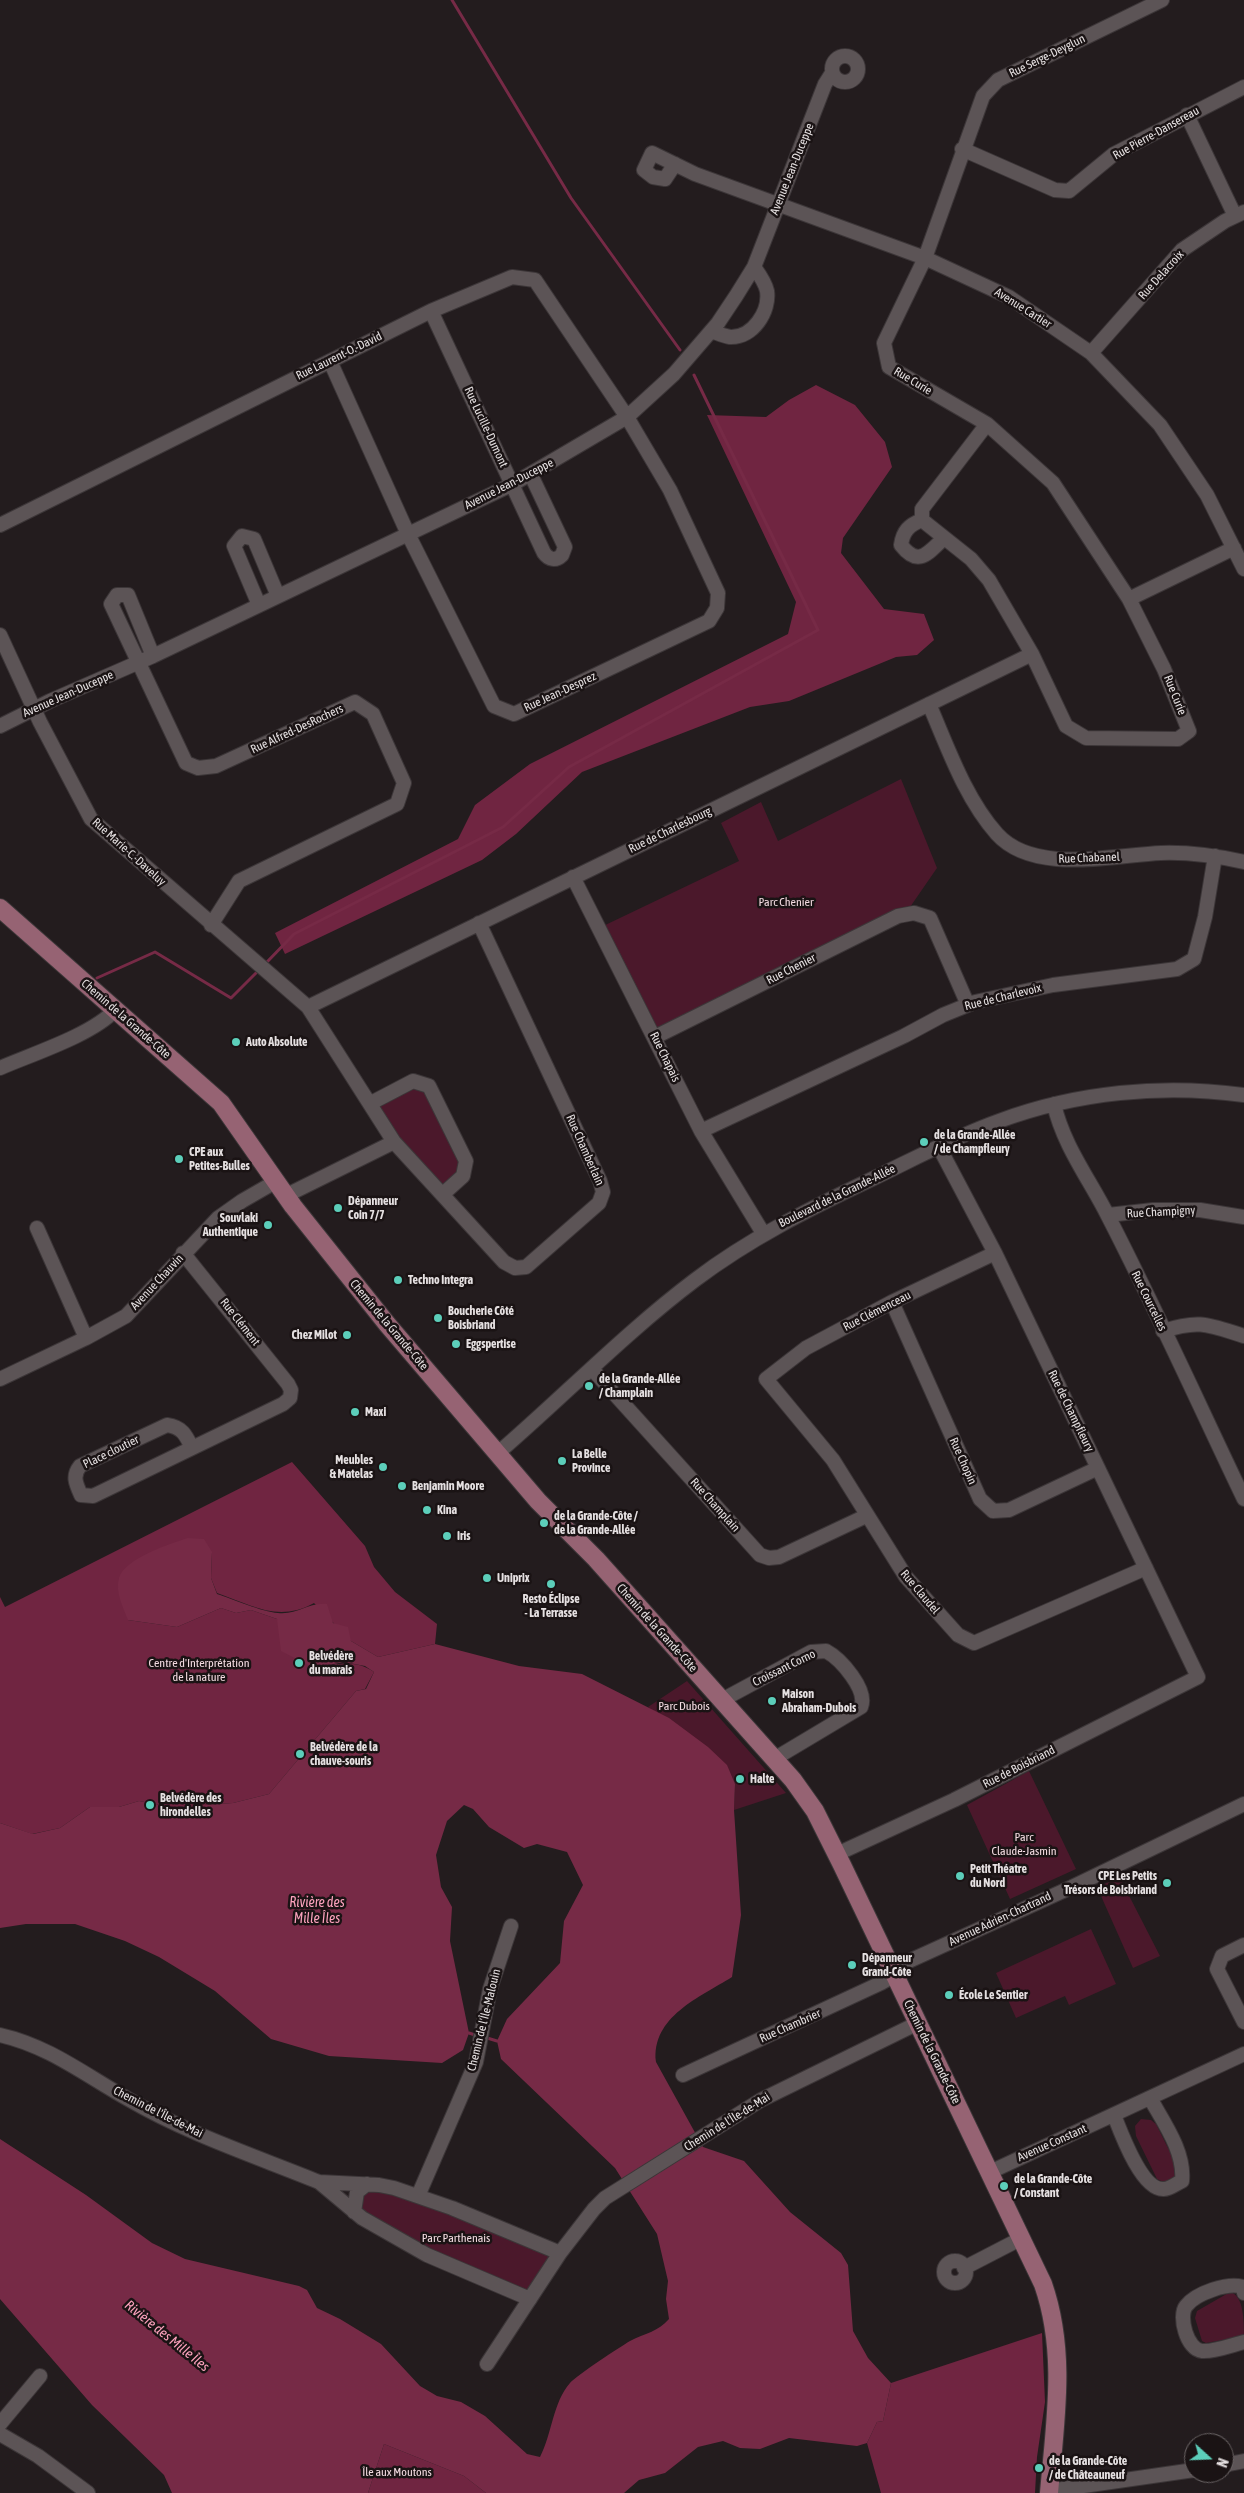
<!DOCTYPE html>
<html>
<head>
<meta charset="utf-8">
<style>
  body { margin:0 }
  #map { position:relative; width:1244px; height:2493px; overflow:hidden; background:#231c1e; font-family:"Asap Condensed",sans-serif }
  canvas { display:block }
  .north { position:absolute; left:1184px; top:2433px; width:50px; height:50px; box-sizing:border-box; background:#1a1314; border:1px solid #6b6566; border-radius:50%; rotate:110deg; font-size:14px; font-weight:700; line-height:20px; text-align:center; color:#e5e0e1 }
  .north::after { content:''; display:block; margin:auto; width:18px; height:22px; background:#5cceba; clip-path:polygon(50% 0,100% 100%,50% 72%,0 100%) }
</style>
</head>
<body>
<div id="map">
<canvas width="1244" height="2493"></canvas>
<div class="north">N</div>
</div>
<script>
const g = document.querySelector('canvas').getContext('2d');
g.lineJoin = 'round';
function fillPath(path, color) {
  g.fillStyle = color;
  g.fill(path, 'evenodd');
}
function stroke(path, color, width, dash) {
  g.strokeStyle = color;
  g.lineWidth = width;
  g.lineCap = dash ? 'butt' : 'round';
  g.setLineDash(dash || []);
  g.stroke(path);
}
function drawText(font, color, halo, rows, align = 'center') {
  g.font = font + ' "Asap Condensed",sans-serif';
  g.lineWidth = 5;
  g.setLineDash([]);
  g.textBaseline = 'middle';
  g.strokeStyle = halo;
  g.fillStyle = color;
  for (const [text, x, y, turn = 0] of rows) {
    g.save();
    g.translate(x, y);
    g.rotate((+turn || 0) * Math.PI / 180);
    g.textAlign = isNaN(turn) ? turn : align;
    if (halo) g.strokeText(text, 0, 0);
    g.fillText(text, 0, 0);
    g.restore();
  }
}
fillPath(new Path2D(`
  M901 779 937 868 908 910 655 1037 599 928 739 861 721 823 761 802 778 841Z
  M413 1081 429 1086 466 1161 443 1194 371 1103Z
  M687 1681 786 1793 734 1810 735 1784 648 1707Z
  M1029 1771 1076 1869 1010 1899 967 1805Z
  M1122 1877 1120 1878 1160 1956 1133 1968 1097 1887Z
  M1091 1929 1116 1984 1069 2005 1065 1996 1016 2018 996 1973Z
  M1141 2119 1151 2120 1156 2124 1177 2166 1176 2176 1167 2184 1157 2179 1136 2136 1135 2126Z
  M372 2189 446 2209 553 2256 528 2294 426 2249 364 2212 361 2207 362 2196Z
  M1230 2292C1244 2295 1244 2322 1244 2336L1206 2343 1202 2341 1195 2318 1197 2311Z`), '#4b182b');
fillPath(new Path2D(`
  M816 385 855 405 885 442 892 467 843 538 841 553 884 609 924 614 934 640 917 655 896 657 789 701 750 707 582 772 516 834 482 860 285 954 275 933 458 839 475 805 530 764 788 634 796 602 707 415 766 417 789 400Z
  M292 1462 365 1546 374 1567 395 1592 437 1624 435 1644 378 1657 351 1641 314 1603C278 1623 252 1605 217 1593L211 1578 212 1552 128 1620 177 1627 221 1608 236 1613 251 1610 277 1619 314 1668C336 1664 355 1659 374 1672L365 1689 356 1691 269 1794 233 1803 172 1807 139 1801 119 1807H90L60 1828 32 1834 0 1823V1597L5 1607Z
  M1042 2333 1045 2402 1037 2457 1035 2493H881L867 2443 877 2422 883 2421 891 2383Z
  M384 2444 464 2476 486 2493H368Z`), '#702541');
fillPath(new Path2D(`
  M188 1538 204 1539 212 1552 211 1578 217 1594C233 1599 262 1612 278 1613 298 1615 308 1602 327 1604L333 1623 348 1627 351 1641 378 1657 435 1644 519 1666 582 1674 669 1718 708 1747 727 1765 735 1784 734 1810 741 1915 732 1977C700 1997 651 2017 656 2062L703 2147 744 2161 790 2212 841 2253 848 2265 853 2331 868 2358 891 2383 883 2421 877 2422 867 2443 857 2446 789 2438 760 2449 740 2448 723 2441 698 2447 665 2473 639 2480 624 2493H486L464 2476 384 2444 368 2493H172L164 2475 92 2405 0 2299V2139L86 2195 152 2243 185 2259 299 2286 307 2290 317 2308 340 2319 381 2344 420 2386 437 2396 461 2402 485 2416 527 2454 540 2457C552 2434 553 2402 570 2383 577 2375 620 2347 630 2341 645 2333 658 2332 669 2319L666 2299 668 2281 657 2234 615 2168 501 2059 497 2041 507 2019 560 1963 564 1921 583 1885 567 1852 537 1844 524 1848 489 1827 473 1809 464 1805 447 1821 436 1855 441 1887 452 1907 450 1941 469 2033 463 2050 442 2063 329 2056 271 2039 215 1991 159 1957 125 1941 75 1924H26L0 1928V1823L33 1834 60 1828 90 1807H119L139 1801 172 1807 233 1803 269 1794 356 1691 366 1689 374 1672 365 1666 344 1662 314 1668 281 1651 277 1619 251 1610 236 1613 221 1608 177 1627 128 1620C123 1607 115 1592 119 1578 124 1559 171 1543 188 1538Z`), '#762a46');
stroke(new Path2D(`
  M452 0 571 198 680 350
  M267 962 294 934 503 827 569 767 818 630 694 375
  M97 978 155 952 231 998 256 973
  M469 2033 478 2036
  M484 2037 497 2041`), '#762a46', 3);
const minor = new Path2D(`
  M832 69a13 13 0 1 1 26 0a13 13 0 1 1-26 0Z
  M1187 115 1235 216
  M962 149 1055 190 1069 191 1114 154 1244 87
  M675 164 665 179 653 177 644 170 652 153 695 174 925 258 1009 297 1091 353 1160 425 1207 495 1244 569
  M431 311 544 553C549 560 556 561 562 555L565 547 531 475
  M711 331C717 333 724 336 730 337 753 338 770 311 767 291 765 282 759 274 754 267
  M1091 353 1182 250 1225 221 1244 212
  M987 424 922 509V520L971 559 989 580 1032 654 1066 726 1086 738 1178 739 1189 731 1164 669 1129 599 1053 483 987 424 889 367 884 343 925 258 983 96 998 80 1162 0
  M922 520C909 525 903 531 901 545 918 567 927 554 943 539
  M0 525 431 311 512 277 535 280 627 417 670 490 718 593 717 608 709 621 514 714 494 706 408 534 330 361
  M1129 599 1234 548
  M259 605 234 546 242 536 254 539 278 596
  M0 635 40 722 91 819 308 1007 394 1142 504 1262 515 1268 526 1267 599 1203 603 1192 600 1181 479 923
  M153 656 128 595H117L111 604 186 763 198 768 216 766 355 702 373 714 404 783 397 804 239 881 211 925
  M929 704C948 748 965 798 997 834 1034 875 1114 855 1161 853 1189 852 1217 856 1244 862
  M0 726 50 701 153 656 513 484 627 417 674 374 718 323 736 296 754 267 825 84 832 73
  M573 877 701 1131 763 1233
  M308 1007 1032 654
  M655 1037 898 916 914 913 930 918 968 1005
  M0 1068C32 1054 92 1035 115 1010
  M371 1103 413 1081 429 1086 466 1161 463 1176 443 1194
  M1054 1104C1063 1145 1090 1180 1108 1216 1156 1309 1199 1405 1244 1499
  M701 1131 904 1036 943 1015 975 1002 1053 985 1177 969 1194 959 1205 917 1215 856
  M285 1196 394 1142
  M1108 1215 1153 1210H1200L1244 1217
  M37 1228 86 1338
  M183 1253 288 1384 291 1390 290 1398 283 1404 93 1496 81 1495C76 1484 72 1476 80 1466L167 1425C182 1427 186 1435 192 1448
  M995 1253 892 1302 806 1348 766 1379 833 1460 906 1577 958 1635 974 1643 1146 1568
  M892 1302 980 1499 993 1511 1009 1510 1098 1468
  M1163 1331C1200 1319 1209 1325 1244 1336
  M592 1369 760 1555 769 1558 779 1557 866 1516
  M0 1379 86 1338 126 1316 218 1218 242 1201 275 1182
  M498 1453C564 1396 626 1332 695 1280 749 1239 809 1209 870 1180 912 1160 954 1137 999 1121 1077 1092 1162 1084 1244 1095
  M722 1700 811 1652 826 1651C841 1659 868 1690 861 1707L774 1759
  M837 1854 954 1800 1198 1677 995 1253 939 1147
  M1244 1945 1222 1956 1217 1969 1244 2022
  M0 2035C49 2046 85 2075 128 2099 188 2134 255 2156 319 2182
  M683 2075 881 1983 888 1979 898 1966 1072 1887 1244 1804
  M1114 2115C1121 2133 1142 2191 1164 2189 1170 2189 1177 2183 1182 2181 1185 2152 1164 2123 1150 2098
  M990 2172 1244 2054
  M418 2196 476 2062 490 1989 511 1926
  M354 2212 357 2192 367 2184
  M944 2272a11 11 0 1 1 22 0a11 11 0 1 1-22 0Z
  M964 2268 1022 2238
  M1244 2293 1243 2287C1228 2282 1196 2293 1186 2306 1178 2316 1187 2350 1202 2351 1214 2352 1232 2345 1244 2342
  M530 2299 427 2255 362 2218 319 2182 379 2185 394 2188 452 2208 560 2253
  M487 2364 560 2253 594 2209 605 2198 761 2100 918 2023
  M0 2424 40 2376
  M0 2434 38 2456 88 2493
  M1224 2465 1244 2461
  M1049 2491 1194 2470`);
const major = new Path2D(`
  M0 908 221 1103 293 1206 387 1324 538 1501 596 1559 793 1780 815 1811 842 1865 1043 2284C1067 2353 1055 2422 1049 2493`);
stroke(minor, '#3c3638', 16);
stroke(major, '#3c3638', 20);
stroke(minor, '#5c5456', 14);
stroke(major, '#966373', 18);
for (const [x, y, r, color] of [
  [236,1042,5,"#5cceba"],
  [924,1142,5,"#5cceba"],
  [179,1159,5,"#5cceba"],
  [338,1208,5,"#5cceba"],
  [268,1225,5,"#5cceba"],
  [398,1280,5,"#5cceba"],
  [438,1318,5,"#5cceba"],
  [347,1335,5,"#5cceba"],
  [456,1344,5,"#5cceba"],
  [589,1386,5,"#5cceba"],
  [355,1412,5,"#5cceba"],
  [562,1461,5,"#5cceba"],
  [383,1467,5,"#5cceba"],
  [402,1486,5,"#5cceba"],
  [427,1510,5,"#5cceba"],
  [544,1523,5,"#5cceba"],
  [447,1536,5,"#5cceba"],
  [487,1578,5,"#5cceba"],
  [551,1584,5,"#5cceba"],
  [299,1663,5,"#5cceba"],
  [772,1701,5,"#5cceba"],
  [300,1754,5,"#5cceba"],
  [740,1779,5,"#5cceba"],
  [150,1805,5,"#5cceba"],
  [960,1876,5,"#5cceba"],
  [1167,1883,5,"#5cceba"],
  [852,1965,5,"#5cceba"],
  [949,1995,5,"#5cceba"],
  [1004,2186,5,"#5cceba"],
  [1039,2468,5,"#5cceba"]
]) {
  const dot = new Path2D();
  dot.arc(x, y, r, 0, 2 * Math.PI);
  g.fillStyle = color;
  g.fill(dot);
  stroke(dot, '#1a1314', 2);
}
drawText('12px', '#e5e0e1', '#1a1314', [
  ["Rue Serge-Deyglun",1047,56,-26],
  ["Rue Pierre-Dansereau",1156,133,-29],
  ["Avenue Jean-Duceppe",792,169,-68],
  ["Rue Delacroix",1161,275,-48],
  ["Avenue Cartier",1023,308,32],
  ["Rue Laurent-O.-David",339,356,-26],
  ["Rue Curie",913,381,31],
  ["Rue Lucille-Dumont",486,427,65],
  ["Avenue Jean-Duceppe",509,484,-27],
  ["Rue Jean-Desprez",560,692,-25],
  ["Avenue Jean-Duceppe",68,694,-24],
  ["Rue Curie",1175,695,68],
  ["Rue Alfred-DesRochers",297,729,-25],
  ["Rue de Charlesbourg",670,830,-26],
  ["Rue Marie-C.-Daveluy",129,852,42],
  ["Rue Chabanel",1089,858,-2],
  ["Rue Chenier",791,969,-27],
  ["Rue de Charlevoix",1003,997,-14],
  ["Chemin de la Grande-Côte",126,1019,41],
  ["Rue Chapais",665,1057,64],
  ["Rue Chamberlain",585,1150,66],
  ["Boulevard de la Grande-Allée",837,1196,-26],
  ["Rue Champigny",1161,1212,-3],
  ["Avenue Chauvin",157,1282,-47],
  ["Rue Courcelles",1149,1301,64],
  ["Rue Clémenceau",877,1311,-27],
  ["Rue Clément",240,1322,52],
  ["Chemin de la Grande-Côte",389,1325,50],
  ["Rue de Champfleury",1071,1411,64],
  ["Place cloutier",111,1452,-26],
  ["Rue Chopin",963,1461,66],
  ["Rue Champlain",715,1505,48],
  ["Rue Claudel",920,1592,50],
  ["Chemin de la Grande-Côte",657,1628,48],
  ["Croissant Corno",784,1668,-26],
  ["Rue de Boisbriand",1019,1767,-27],
  ["Avenue Adrien-Chartrand",1000,1919,-25],
  ["Chemin de l'Île-Malouin",484,2020,-76],
  ["Rue Chambrier",790,2026,-24],
  ["Chemin de la Grande-Côte",932,2052,64],
  ["Chemin de l'Île-de-Mai",158,2112,27],
  ["Chemin de l'Île-de-Mai",727,2122,-32],
  ["Avenue Constant",1052,2143,-24]
]);
drawText('12px', '#f4dce2', '#1a1314', [
  ["Parc Chenier",786,902],
  ["Centre d'Interprétation",199,1663],
  ["de la nature",199,1677],
  ["Parc Dubois",684,1706],
  ["Parc",1024,1837],
  ["Claude-Jasmin",1024,1851],
  ["Parc Parthenais",456,2238],
  ["Île aux Moutons",397,2472]
]);
drawText('bold 12px', '#e5e0e1', '#1a1314', [
  ["Auto Absolute",246,1042],
  ["de la Grande-Allée",934,1135],
  ["/ de Champfleury",934,1149],
  ["CPE aux",189,1152],
  ["Petites-Bulles",189,1166],
  ["Dépanneur",348,1201],
  ["Coin 7/7",348,1215],
  ["Souvlaki",258,1218,"right"],
  ["Authentique",258,1232,"right"],
  ["Techno Integra",408,1280],
  ["Boucherie Côté",448,1311],
  ["Boisbriand",448,1325],
  ["Chez Milot",337,1335,"right"],
  ["Eggspertise",466,1344],
  ["de la Grande-Allée",599,1379],
  ["/ Champlain",599,1393],
  ["Maxi",365,1412],
  ["La Belle",572,1454],
  ["Province",572,1468],
  ["Meubles",373,1460,"right"],
  ["& Matelas",373,1474,"right"],
  ["Benjamin Moore",412,1486],
  ["Kina",437,1510],
  ["de la Grande-Côte /",554,1516],
  ["de la Grande-Allée",554,1530],
  ["Iris",457,1536],
  ["Uniprix",497,1578],
  ["Resto Éclipse",551,1599,"center"],
  ["- La Terrasse",551,1613,"center"],
  ["Belvédère",309,1656],
  ["du marais",309,1670],
  ["Maison",782,1694],
  ["Abraham-Dubois",782,1708],
  ["Belvédère de la",310,1747],
  ["chauve-souris",310,1761],
  ["Halte",750,1779],
  ["Belvédère des",160,1798],
  ["hirondelles",160,1812],
  ["Petit Théatre",970,1869],
  ["du Nord",970,1883],
  ["CPE Les Petits",1157,1876,"right"],
  ["Trésors de Boisbriand",1157,1890,"right"],
  ["Dépanneur",862,1958],
  ["Grand-Côte",862,1972],
  ["École Le Sentier",959,1995],
  ["de la Grande-Côte",1014,2179],
  ["/ Constant",1014,2193],
  ["de la Grande-Côte",1049,2461],
  ["/ de Châteauneuf",1049,2475]
], 'left');
drawText('italic 14px', '#fca2bd', '#1a1314', [
  ["Rivière des",317,1903],
  ["Mille Îles",317,1919],
  ["Rivière des Mille Îles",167,2336,39]
]);
</script>
</body>
</html>
